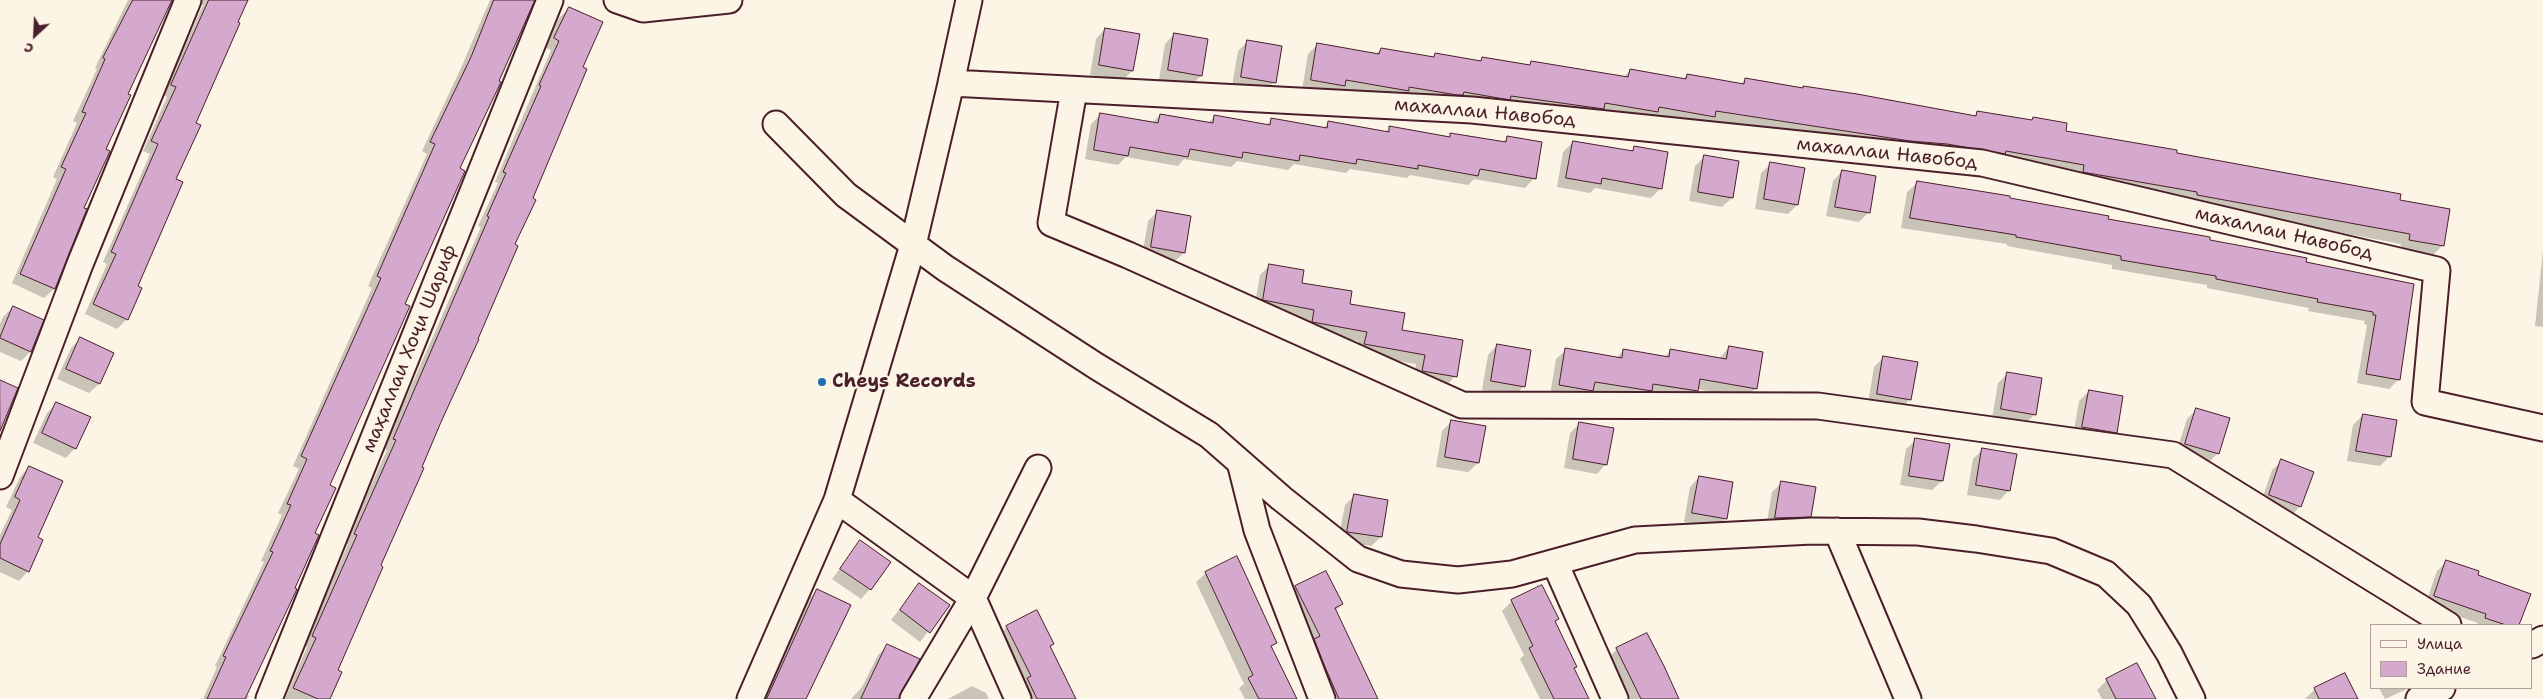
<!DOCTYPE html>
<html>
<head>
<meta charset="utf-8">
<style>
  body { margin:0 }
  #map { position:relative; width:2543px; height:699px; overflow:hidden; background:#fcf5e5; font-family:"Shantell Sans",sans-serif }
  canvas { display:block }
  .legend { position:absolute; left:2370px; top:624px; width:162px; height:65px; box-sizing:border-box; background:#fcf5e5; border:1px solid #b59f9b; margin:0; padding:6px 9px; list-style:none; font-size:15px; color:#4a1f2b }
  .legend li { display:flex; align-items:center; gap:10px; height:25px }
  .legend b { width:25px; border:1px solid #b59f9b }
  .north { position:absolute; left:10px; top:10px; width:50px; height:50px; -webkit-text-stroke:4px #fcf5e5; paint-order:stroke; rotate:205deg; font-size:14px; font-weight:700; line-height:20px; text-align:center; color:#4a1f2b }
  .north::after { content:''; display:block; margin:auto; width:18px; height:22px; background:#4a1f2b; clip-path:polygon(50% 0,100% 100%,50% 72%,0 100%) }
</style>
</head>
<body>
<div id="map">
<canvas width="2543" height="699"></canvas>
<ul class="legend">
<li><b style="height:6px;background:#fcf5e5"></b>Улица</li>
<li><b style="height:14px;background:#d5a9cd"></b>Здание</li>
</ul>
<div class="north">С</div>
</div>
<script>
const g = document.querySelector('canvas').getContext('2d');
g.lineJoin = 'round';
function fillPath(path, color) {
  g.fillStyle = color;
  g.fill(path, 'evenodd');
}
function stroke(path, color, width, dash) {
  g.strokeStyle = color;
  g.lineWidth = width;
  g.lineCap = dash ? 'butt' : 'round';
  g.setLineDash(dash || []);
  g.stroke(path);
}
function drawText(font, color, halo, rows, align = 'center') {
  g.font = font + ' "Shantell Sans",sans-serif';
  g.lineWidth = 4.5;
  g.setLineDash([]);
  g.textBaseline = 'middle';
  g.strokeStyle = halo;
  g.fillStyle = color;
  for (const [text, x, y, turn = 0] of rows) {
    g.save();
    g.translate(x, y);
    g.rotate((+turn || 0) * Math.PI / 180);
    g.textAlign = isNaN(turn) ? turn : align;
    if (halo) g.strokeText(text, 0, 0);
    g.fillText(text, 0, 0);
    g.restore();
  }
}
fillPath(new Path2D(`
  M128 0H171L127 95 54 289 44 298 12 283 57 179 53 177 77 123 73 121 97 69 95 68Z
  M202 0H247L194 124 136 286 127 319 117 329 85 314 107 264 103 262 150 154 143 151 167 97 163 95 203 5 200 4Z
  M490 0H533L458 169 328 486 246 695 249 696 247 699H203L217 667 215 666 264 562 261 561 282 515 278 513 299 469 293 466 372 288 368 286 427 154 422 151 461 68Z
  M569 8 581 68 513 245 379 566 337 671 328 699H285L307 647 304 646 348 544 345 543 387 450 384 448 481 227 478 226 498 183 495 182 551 50 546 48 559 18Z
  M1105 29 1132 71 1123 80 1090 75 1096 39Z
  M1174 34 1201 76 1191 85 1159 80 1165 44Z
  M1248 41 1274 82 1265 92 1232 86 1238 51Z
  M1317 45 1375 55 1381 49 1431 58 1435 54 1479 62 1483 58 1528 66 1531 63 1623 77 1630 71 1683 79 1687 75 1740 85 1746 79 1973 117 1978 112 2031 121 2033 119 2064 132 2399 201 2443 245 2433 255 2400 249 2401 244 1900 150 1709 121 1704 126 1398 100 1340 90 1334 95 1302 90 1308 54Z
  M1101 114 1152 123 1160 115 1208 123 1214 117 1266 125 1272 120 1323 128 1329 123 1385 132 1390 128 1447 138 1451 134 1502 143 1508 137 1534 178 1525 188 1474 179 1468 185 1410 175 1407 178 1350 169 1346 173 1294 164 1288 170 1237 161 1231 167 1184 159 1178 166 1126 157 1118 165 1085 159 1091 124Z
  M1573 142 1630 152 1635 147 1661 188 1651 198 1595 188 1590 193 1557 187 1563 152Z
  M1705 156 1732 198 1722 207 1689 201 1695 166Z
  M1771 164 1797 205 1788 214 1755 209 1761 173Z
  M1842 171 1869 212 1859 222 1826 216 1833 181Z
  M1917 183 2008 199 2412 285 2399 379 2389 389 2357 383 2367 325 2364 324 2365 321 2308 311 2309 308 2207 288V285L2112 269V265L2007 246V244L1901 228 1907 192Z
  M1157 212 1184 253 1174 262 1142 257 1148 221Z
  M2543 251V327L2535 326Z
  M1270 265 1300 284 1401 331 1455 376 1446 386 1413 380 1416 364 1356 354 1358 341 1303 331 1305 319 1254 309 1260 275Z
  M13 307 42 321 30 352 21 361 0 352V324L3 317Z
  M80 339 113 353 99 384 89 393 57 379 71 348Z
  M1497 345 1524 386 1514 396 1482 390 1488 355Z
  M1729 347 1756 388 1746 398 1697 389 1688 400H1641L1590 392 1583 400 1550 395 1556 359 1566 350 1616 358 1624 350 1664 357 1671 350 1719 359Z
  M1883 358 1910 399 1900 409 1868 403 1874 367Z
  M2008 373 2040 379 2034 415 2025 424 1992 419 1998 383Z
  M2089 391 2116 432 2106 442 2073 436 2079 401Z
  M57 403 75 448 66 458 33 443 47 413Z
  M2197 409 2218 453 2208 463 2176 453 2187 419Z
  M2363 415 2389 457 2380 466 2347 461 2353 425Z
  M1452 421 1478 463 1468 472 1436 467 1442 431Z
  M1580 423 1606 464 1597 474 1564 468 1570 433Z
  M1916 440 1942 481 1932 490 1900 485 1906 449Z
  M1983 449 2009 490 2000 500 1967 495 1973 459Z
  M2282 461 2300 506 2291 516 2260 505 2272 470Z
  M29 467 36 538 28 571 19 581 0 572V535L12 510 6 507 20 477Z
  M1699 477 1726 518 1716 528 1684 522 1690 487Z
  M1782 482 1809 516 1800 526 1766 527 1772 492Z
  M1354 496 1387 501 1381 537 1371 546 1338 541 1345 505Z
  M860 542 870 589 861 599 832 579Z
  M2446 562 2529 595 2518 625H2477L2478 623 2425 605 2437 571Z
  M1206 573 1275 643 1271 647 1293 699H1245L1239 688 1244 684 1196 582Z
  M919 585 948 605 920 642 891 620Z
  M1296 587 1342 604 1335 611 1377 699H1325L1286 596Z
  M1541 587 1554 622 1576 667 1573 669 1588 699H1540L1520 659 1524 655 1502 611 1511 602Z
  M817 590 805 699H763L808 600Z
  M1007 627 1052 644 1049 647 1071 699H1023L997 636Z
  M888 645 896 699H851L862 687 878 655Z
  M1617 649 1676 699H1626L1607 659Z
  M2107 680 2150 699H2102L2097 690Z
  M972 686 986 693 989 699H948Z
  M2379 688H2409L2385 699Z
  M2315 689 2357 699H2305Z`), '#0003');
const building = new Path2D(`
  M133 0H172L128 94 131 95 106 149 110 151 84 208 87 209 55 289 20 274 66 169 61 167 86 113 82 112 105 59 103 58Z
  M209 0H248L238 22 240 23 196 123 201 125 176 179 183 182 138 286 142 288 128 320 93 304 116 254 111 252 158 144 151 141 176 87 171 85Z
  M494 0H535L499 81 501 82 460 168 465 171 405 304 410 306 330 485 336 488 315 533 319 535 295 588 297 589 245 699H207L226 657 223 656 273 552 270 551 291 505 287 504 307 459 301 456 381 278 377 276 435 144 430 142 471 57Z
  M569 7 603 22 583 67 587 69 533 198 536 200 515 244 518 246 478 339H479L441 422 422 467 424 468 381 565 383 567 338 670 342 672 330 699H318L293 688 316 638 312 636 357 535 354 534 396 440 393 439 489 217 487 216 506 173 503 172 541 86 539 85 559 41 554 38Z
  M1105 28 1140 34 1133 71 1099 65Z
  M1174 33 1208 39 1202 76 1168 70Z
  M1247 40 1282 46 1276 83 1241 77Z
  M1317 43 1379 54 1381 48 1434 57 1435 53 1481 61 1482 57 1530 65 1531 61 1628 77 1630 69 1686 79 1687 74 1744 84 1745 78 1803 88V86L1857 94 1976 116 1977 111 2032 120 2033 117 2067 123 2066 131 2177 150V153L2401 194 2400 200 2450 209 2444 246 2409 240 2410 234 2197 195V192L2088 173 2083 172 2084 165 2006 151 2005 154 1947 144 1910 141 1716 111 1715 117 1659 107 1658 112 1605 103 1604 109 1511 96 1510 100 1464 92 1463 95H1457L1409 87V91L1346 80 1345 86 1311 80Z
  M1100 113 1158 123 1160 114 1213 123 1214 115 1270 125 1271 118 1327 128 1328 121 1389 132V126L1450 137V133L1506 142 1507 136 1542 142 1536 179 1480 169 1478 176 1418 165V169L1357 159 1356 164 1300 155 1299 161 1243 152 1242 158 1190 149 1188 157 1130 147 1128 156 1094 150Z
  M1573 141 1633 151 1634 146 1668 152 1662 189 1602 178 1601 184 1566 178Z
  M1704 155 1739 161 1733 198 1698 192Z
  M1770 162 1805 168 1798 205 1764 199Z
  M1842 170 1876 176 1870 213 1835 207Z
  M1917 181 2010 196V198L2109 216 2108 219 2210 237V240L2307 258 2306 262 2414 284 2400 380 2366 374 2376 315H2373V312L2317 302 2318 299 2216 279V276L2121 260V256L2016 237V235L1910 218Z
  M1157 210 1191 216 1185 253 1151 247Z
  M1269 264 1304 270 1302 283 1352 291 1350 304 1405 313 1402 330 1463 340 1457 377 1422 371 1425 355 1364 344 1367 332 1312 322 1314 310 1263 300Z
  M13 306 44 320 31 352 0 338Z
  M80 337 114 353 100 384 66 369Z
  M1497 344 1531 350 1525 387 1491 381Z
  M1729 346 1763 352 1757 389 1700 379 1698 391 1653 384 1652 391 1595 382 1593 391 1559 385 1565 348 1622 358 1623 349 1669 357 1670 349 1726 359Z
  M1883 356 1918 362 1911 400 1877 394Z
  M2007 372 2042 378 2036 415 2001 409Z
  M0 380 18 388 0 431Z
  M2089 390 2123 396 2117 433 2082 427Z
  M56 402 91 417 76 449 42 433Z
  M2196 408 2230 418 2219 454 2185 444Z
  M2363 414 2397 420 2391 457 2356 451Z
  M1451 420 1486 426 1479 463 1445 457Z
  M1579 422 1614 428 1607 465 1573 459Z
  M1915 438 1950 444 1943 481 1909 476Z
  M1982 448 2017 454 2010 491 1976 485Z
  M2281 459 2314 472 2301 507 2269 495Z
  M29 466 63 481 38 537 43 540 29 572 0 558V544L20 500 15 497Z
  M1699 476 1733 482 1727 519 1692 513Z
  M1781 481 1816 487 1811 517 1775 518Z
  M1354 494 1388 500 1382 537 1347 532Z
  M860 540 891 562 871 590 840 569Z
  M1237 556 1277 643 1271 646 1297 699H1259L1248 678 1253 675 1205 572Z
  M2446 560 2479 571 2478 575 2531 594 2519 625H2506L2485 618 2486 614 2434 596Z
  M1326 571 1343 604 1335 608 1378 699H1339L1325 667 1314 639 1320 636 1295 586Z
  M919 583 950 605 930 633 900 610Z
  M1542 585 1559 619 1555 621 1577 667 1574 668 1589 699H1554L1529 648 1533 646 1511 600Z
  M817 589 851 605 806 699H767Z
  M1037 610 1054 644 1050 646 1076 699H1037L1027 678 1031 676 1006 626Z
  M1647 633 1664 666 1679 699H1641L1616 648Z
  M887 644 920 659 899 699H861Z
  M2137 663 2156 699H2116L2106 679Z
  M2345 673 2358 699H2319L2314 688Z`);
fillPath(building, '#d5a9cd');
stroke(building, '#4a1f2b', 1);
const minor = new Path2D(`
  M617 0 643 9 729 0
  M969 0 951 83 1472 110 1982 163 2437 270 2425 402 2543 428
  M953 75 913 245 837 500 973 598 1018 699
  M1074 90 1051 223 1128 255 1462 405 1818 406 2173 455 2448 625
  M776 124 846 195 945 268 1096 366 1209 435 1281 498 1358 559 1401 574 1458 580 1512 574 1635 540 1812 531 1918 532 1976 539 2051 551 2106 574 2139 605 2169 653 2192 699
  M1240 462 1257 530 1322 699
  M0 476 80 264 188 0
  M1837 531 1908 699
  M1555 563 1615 699
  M2532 645 2543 639
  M269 699 550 0
  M750 699 837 500
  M913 699 973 598 1038 468
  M2419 699 2442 688`);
stroke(minor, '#4a1f2b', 29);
stroke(minor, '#fcf5e5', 25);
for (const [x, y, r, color] of [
  [822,382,5,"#1f6fb2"]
]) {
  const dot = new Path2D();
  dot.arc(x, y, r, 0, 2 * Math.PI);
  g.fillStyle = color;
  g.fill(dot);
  stroke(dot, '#fcf5e5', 2);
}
drawText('19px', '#4a1f2b', '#fcf5e5', [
  ["махаллаи Навобод",1485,113,5],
  ["махаллаи Навобод",1887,154,6],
  ["махаллаи Навобод",2284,234,13],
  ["маҳаллаи Хоҷи Шариф",410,349,-68]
]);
drawText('bold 19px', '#4a1f2b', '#fcf5e5', [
  ["Cheys Records",832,382]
], 'left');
</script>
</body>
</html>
